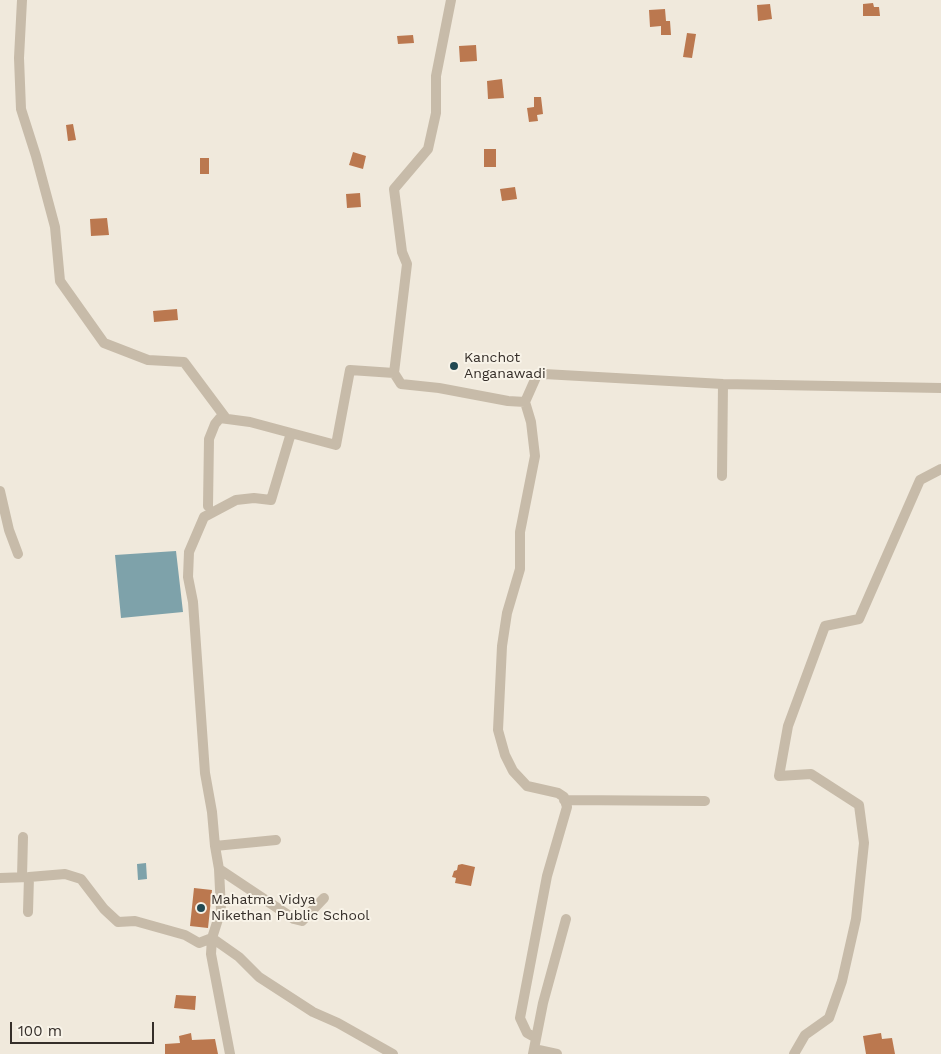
<!DOCTYPE html>
<html>
<head>
<meta charset="utf-8">
<style>
  body { margin:0 }
  #map { position:relative; width:941px; height:1054px; overflow:hidden; background:#f0e9dc; font-family:"Work Sans",sans-serif }
  canvas { display:block }
  .scale { position:absolute; left:10px; top:1022px; width:144px; height:22px; box-sizing:border-box; border:2px solid #352e29; border-top:0; padding-left:6px; font-size:15px; line-height:18px; white-space:nowrap; color:#352e29; -webkit-text-stroke:4px #f8f3e8; paint-order:stroke }
</style>
</head>
<body>
<div id="map">
<canvas width="941" height="1054"></canvas>
<div class="scale">100 m</div>
</div>
<script>
const g = document.querySelector('canvas').getContext('2d');
g.lineJoin = 'round';
function fillPath(path, color) {
  g.fillStyle = color;
  g.fill(path, 'evenodd');
}
function stroke(path, color, width, dash) {
  g.strokeStyle = color;
  g.lineWidth = width;
  g.lineCap = dash ? 'butt' : 'round';
  g.setLineDash(dash || []);
  g.stroke(path);
}
function drawText(font, color, halo, rows, align = 'center') {
  g.font = font + ' "Work Sans",sans-serif';
  g.lineWidth = 4;
  g.setLineDash([]);
  g.textBaseline = 'middle';
  g.strokeStyle = halo;
  g.fillStyle = color;
  for (const [text, x, y, turn = 0] of rows) {
    g.save();
    g.translate(x, y);
    g.rotate((+turn || 0) * Math.PI / 180);
    g.textAlign = isNaN(turn) ? turn : align;
    if (halo) g.strokeText(text, 0, 0);
    g.fillText(text, 0, 0);
    g.restore();
  }
}
fillPath(new Path2D(`
  M176 551 183 612 121 618 115 555Z
  M146 863 147 879 138 880 137 864Z`), '#7ea2aa');
fillPath(new Path2D(`
  M873 3 874 7H879L880 16H863V4Z
  M770 4 772 19 758 21 757 5Z
  M665 9 666 21H670L671 35H661V26L650 27 649 10Z
  M687 33 696 34 692 58 683 57Z
  M413 35 414 43 398 44 397 36Z
  M476 45 477 61 460 62 459 46Z
  M502 79 504 98 488 99 487 81Z
  M534 97H541L543 114 537 115 538 121 529 122 527 108 534 107Z
  M73 124 76 140 68 141 66 125Z
  M484 149H496V167H484Z
  M353 152 366 156 363 169 349 165Z
  M200 158H209V174H200Z
  M515 187 517 199 502 201 500 189Z
  M360 193 361 207 347 208 346 194Z
  M107 218 109 235 91 236 90 219Z
  M177 309 178 320 154 322 153 311Z
  M462 864 475 867 471 886 455 883 456 878 452 877 454 871 457 870 458 865Z
  M194 888 212 890 208 928 190 926Z
  M176 995 196 996 195 1010 174 1008Z
  M191 1033 192 1040 215 1039 218 1054H165V1044L180 1043 179 1036Z
  M881 1033 882 1039 892 1038 895 1054H866L863 1036Z`), '#bb784f');
stroke(new Path2D(`
  M22 0 19 58 21 109 36 156 55 227 60 281 104 343 148 360 184 362 225 417
  M394 373 401 384 439 388 508 401 525 402 531 422 535 456 520 532V569L507 613 502 646 498 730 505 755 513 771 527 786 558 793 564 797 567 807 547 876 520 1018 527 1033 536 1038
  M525 402 537 375 544 374 723 384 941 388
  M722 476 723 384
  M0 491 9 530 18 554
  M208 506 209 439 215 424 220 418 250 422 291 433
  M564 800 705 801
  M215 846 276 840
  M219 869 215 846 212 812 205 773 193 602 188 577 189 552 204 517 236 500 254 498 271 500 291 433 336 445 350 370 394 373 407 264 402 252 394 189 428 149 436 113V76L451 0
  M22 877 23 837
  M29 877 65 874 81 879 104 909 118 922 135 921 185 935 199 943 212 938 221 910 219 869 294 919 302 921 324 898
  M0 878 29 877 28 912
  M534 1049 557 1054
  M230 1054 211 954 212 938 239 957 259 977 313 1012 338 1023 393 1054
  M533 1054 543 1003 566 919
  M794 1054 805 1035 829 1018 842 981 856 919 864 843 859 805 811 774 779 776 788 726 825 626 859 619 920 480 941 469`), '#c7bba9', 10);
for (const [x, y, r, color] of [
  [454,366,5,"#224953"],
  [201,908,5,"#224953"]
]) {
  const dot = new Path2D();
  dot.arc(x, y, r, 0, 2 * Math.PI);
  g.fillStyle = color;
  g.fill(dot);
  stroke(dot, '#f8f3e8', 2);
}
drawText('14px', '#352e29', '#f8f3e8', [
  ["Kanchot",464,358],
  ["Anganawadi",464,374],
  ["Mahatma Vidya",211,900],
  ["Nikethan Public School",211,916]
], 'left');
</script>
</body>
</html>
